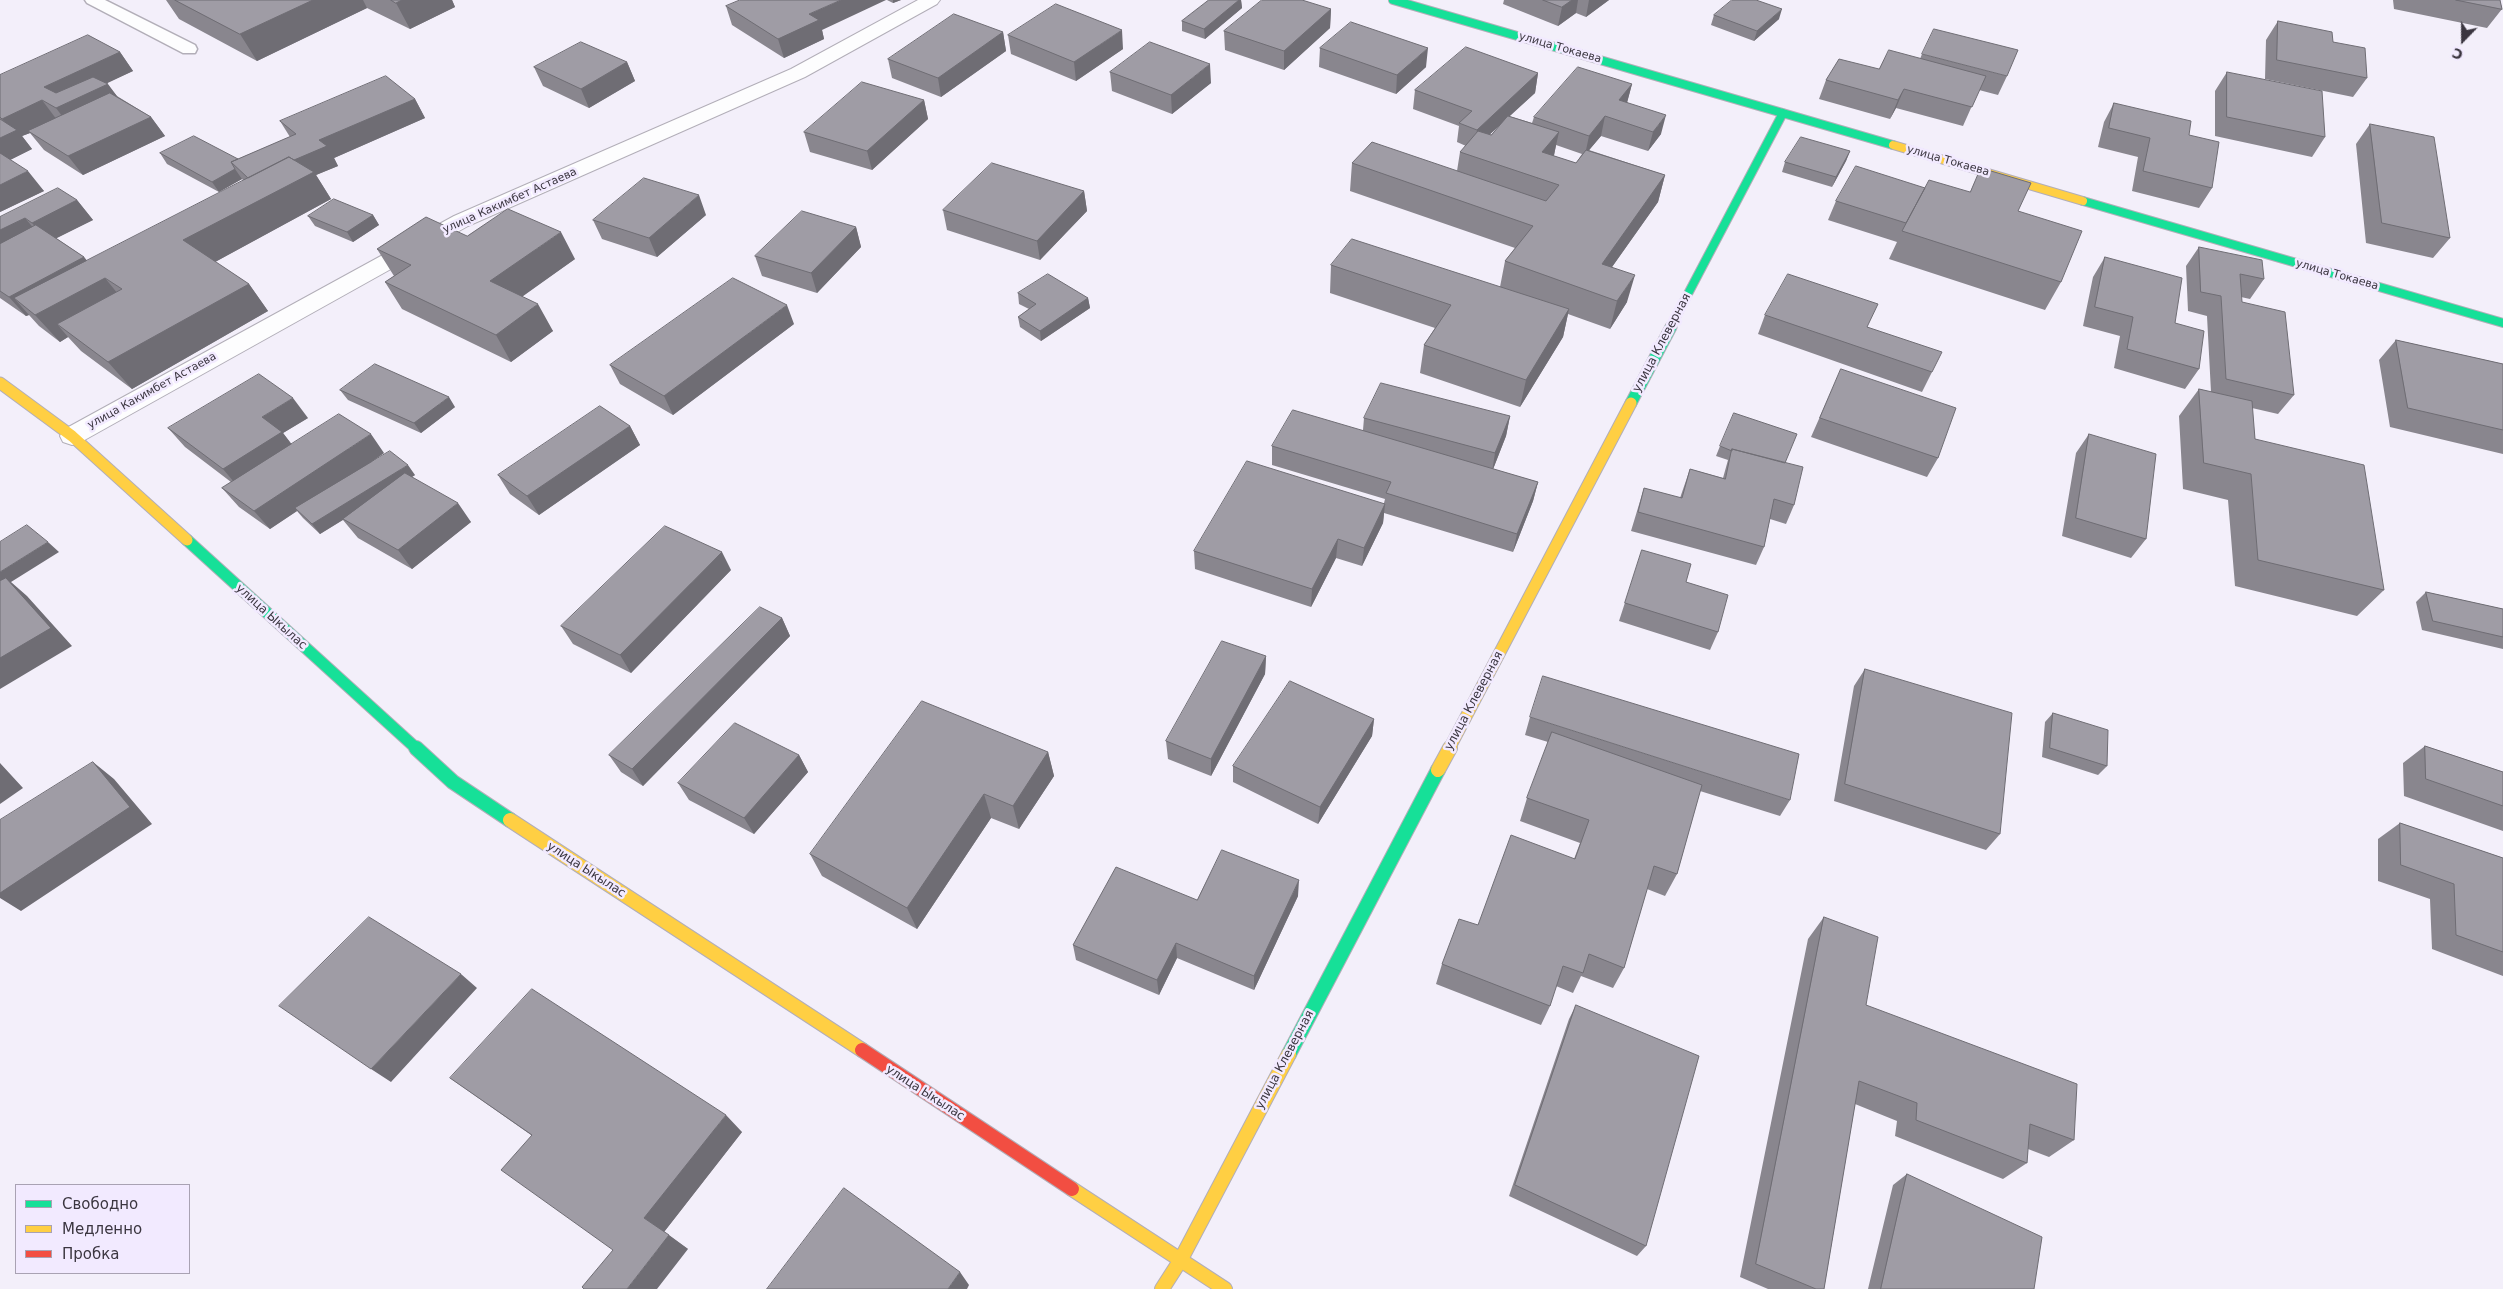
<!DOCTYPE html>
<html>
<head>
<meta charset="utf-8">
<style>
  body { margin:0 }
  #map { position:relative; width:2503px; height:1289px; overflow:hidden; background:#f3effa; font-family:"DejaVu Sans",sans-serif }
  canvas { display:block }
  .legend { position:absolute; left:15px; top:1184px; width:175px; height:90px; box-sizing:border-box; background:#f2eaff; border:1px solid #a9a2b3; margin:0; padding:6px 9px; list-style:none; font-size:15px; color:#3b3640 }
  .legend li { display:flex; align-items:center; gap:10px; height:25px }
  .legend b { width:25px; border:1px solid #a9a2b3 }
  .north { position:absolute; left:2438px; top:15px; width:50px; height:50px; -webkit-text-stroke:4px #f2eaff; paint-order:stroke; rotate:202deg; font-size:14px; font-weight:700; line-height:20px; text-align:center; color:#3b3640 }
  .north::after { content:''; display:block; margin:auto; width:18px; height:22px; background:#3b3640; clip-path:polygon(50% 0,100% 100%,50% 72%,0 100%) }
</style>
</head>
<body>
<div id="map">
<canvas width="2503" height="1289"></canvas>
<ul class="legend">
<li><b style="height:6px;background:#16e098"></b>Свободно</li>
<li><b style="height:6px;background:#ffcf43"></b>Медленно</li>
<li><b style="height:6px;background:#f24e42"></b>Пробка</li>
</ul>
<div class="north">С</div>
</div>
<script>
const g = document.querySelector('canvas').getContext('2d');
g.lineJoin = 'round';
function stroke(path, color, width, dash) {
  g.strokeStyle = color;
  g.lineWidth = width;
  g.lineCap = dash ? 'butt' : 'round';
  g.setLineDash(dash || []);
  g.stroke(path);
}
function fillPath(path, color) {
  g.fillStyle = color;
  g.fill(path, 'evenodd');
}
function drawText(font, color, halo, rows, align = 'center') {
  g.font = font + ' "DejaVu Sans",sans-serif';
  g.lineWidth = 5;
  g.setLineDash([]);
  g.textBaseline = 'middle';
  g.strokeStyle = halo;
  g.fillStyle = color;
  for (const [text, x, y, turn = 0] of rows) {
    g.save();
    g.translate(x, y);
    g.rotate((+turn || 0) * Math.PI / 180);
    g.textAlign = isNaN(turn) ? turn : align;
    if (halo) g.strokeText(text, 0, 0);
    g.fillText(text, 0, 0);
    g.restore();
  }
}
const lane = new Path2D(`
  M85 0H105L195 45 197 49 195 53H183L87 3Z`);
const street = new Path2D(`
  M918 0H940L937 4 805 77 468 226 81 442 72 445 63 442 60 436 63 430 454 216 791 69Z`);
const fastFar2 = new Path2D(`
  M1393 0 1893 145
  M2083 201 2503 323
  M1670 328 1783 113`);
const fastFar1 = new Path2D(`
  M1631 403 1671 327
  M187 540 417 749`);
const fast = new Path2D(`
  M416 748 453 782 510 820
  M1289 1054 1438 770`);
const slowFar2 = new Path2D(`
  M1893 145 2083 201`);
const slowFar1 = new Path2D(`
  M0 383 72 436 187 540
  M1449 749 1631 403`);
const slow = new Path2D(`
  M1438 770 1450 748
  M510 820 862 1050
  M1072 1189 1225 1289
  M1162 1289 1180 1261 1289 1054`);
const jam = new Path2D(`
  M862 1050 1072 1189`);
stroke(lane, '#b2aeb8', 3);
stroke(street, '#b2aeb8', 2);
stroke(fastFar2, '#b2aeb8', 10);
stroke(fastFar1, '#b2aeb8', 13);
stroke(fast, '#b2aeb8', 16);
stroke(slowFar2, '#b2aeb8', 10);
stroke(slowFar1, '#b2aeb8', 13);
stroke(slow, '#b2aeb8', 16);
stroke(jam, '#b2aeb8', 16);
fillPath(lane, '#fdfdfe');
fillPath(street, '#fdfdfe');
stroke(fastFar2, '#16e098', 8);
stroke(fastFar1, '#16e098', 11);
stroke(fast, '#16e098', 14);
stroke(slowFar2, '#ffcf43', 8);
stroke(slowFar1, '#ffcf43', 11);
stroke(slow, '#ffcf43', 14);
stroke(jam, '#f24e42', 14);
fillPath(new Path2D(`
  M166 0H452L455 7 410 29 367 8 257 61 179 19Z
  M887 0H901L893 3Z
  M1209 0H1241L1242 8 1205 39 1182 31V21Z
  M1504 0H1609L1586 17 1576 13 1558 26 1503 4Z
  M2393 0H2500L2502 9 2487 28 2394 9Z
  M726 6 822 30 824 39 784 58 732 25Z
  M1331 9 1330 28 1284 70 1225 50 1224 31Z
  M1714 15 1779 19 1754 41 1711 25Z
  M2278 21 2333 42 2367 78 2353 97 2265 79 2266 40Z
  M1003 32 1006 51 941 97 892 78 888 59Z
  M1008 35 1123 49 1076 81 1011 54Z
  M1320 48 1426 67 1396 94 1319 67Z
  M120 52 133 71 106 83 117 96 151 117 165 136 83 175 44 150 30 133 22 136 32 149 10 160 44 191 0 212V75Z
  M1922 54 2007 76 1998 95 1979 90 1963 126 1896 108 1890 119 1819 99 1826 80 1879 69 1920 59Z
  M627 62 635 81 589 108 543 86 534 67Z
  M1110 72 1211 83 1172 114 1112 91Z
  M2227 72 2325 137 2312 157 2215 136V91Z
  M1538 73 1535 93 1509 116 1532 123 1534 117 1632 84 1627 102 1661 134 1648 151 1601 136 1589 150 1665 175 1658 202 1612 267 1627 302 1610 329 1568 314 1563 337 1520 407 1420 373 1424 345 1435 328 1330 293 1331 265 1500 287 1505 261 1515 248 1350 191 1352 163 1457 171 1460 152 1466 146 1457 142 1459 126 1413 109 1415 90ZM1501 124 1491 135 1490 134ZM1556 145 1582 154 1576 163 1554 156Z
  M415 99 425 118 334 158 338 166 316 175 331 199 215 262 249 284 268 311 132 389 81 351 68 337 60 342 39 326 29 315 26 316 0 298V217L77 200 93 220 56 238 84 257 87 261 244 181 242 179 219 192 167 164 160 153 238 159 290 137 280 121Z
  M924 100 928 119 872 170 810 152 804 132Z
  M2114 103 2189 135 2212 188 2199 208 2132 191 2138 157 2098 147 2104 122Z
  M2370 124 2450 238 2433 258 2366 243 2356 144Z
  M1850 151 1846 161 1832 187 1782 172 1785 162Z
  M1925 188 2018 211 2061 282 2045 310 1889 259 1897 242 1828 220 1836 201Z
  M1084 191 1087 211 1040 260 947 230 943 210Z
  M373 215 379 225 353 242 315 226 308 216Z
  M706 215 657 257 602 239 593 220Z
  M856 227 861 247 817 293 762 276 755 256Z
  M467 236 575 259 522 296 553 331 511 362 402 309 385 282 394 276 377 249Z
  M2199 247 2264 279 2250 299 2241 297 2242 302 2294 395 2278 414 2252 408 2255 439 2384 590 2357 616 2235 586 2228 500 2183 489 2179 416 2199 389 2211 392 2207 316 2188 311 2186 266Z
  M2105 257 2175 323 2199 369 2185 389 2114 368 2120 336 2083 326 2093 277Z
  M1018 293 1088 298 1090 308 1041 341 1020 327 1018 317 1029 309 1019 304Z
  M1765 315 1868 327 1932 372 1922 392 1758 334Z
  M794 324 673 415 620 384 610 365Z
  M2396 340 2503 364V454L2390 427 2379 360Z
  M1841 369 1938 458 1927 477 1811 437Z
  M340 390 455 407 421 433 348 400Z
  M1510 416 1506 436 1493 469 1538 482 1533 501 1513 552 1384 513 1383 523 1362 566 1336 558 1311 607 1195 569 1194 551 1384 503 1385 499 1272 465V446L1363 430 1364 418Z
  M308 418 283 433 291 444 384 453 372 462 415 475 412 477 471 522 412 569 358 538 343 520 320 534 303 518 297 511 270 529 239 507 222 488 231 482 185 447 168 428Z
  M630 426 640 445 539 515 510 494 498 475Z
  M2089 434 2146 539 2131 558 2062 536 2076 453Z
  M1720 446 1785 463 1794 505 1786 524 1770 519 1764 547 1756 565 1631 531 1644 488 1680 498 1690 469 1723 478 1728 460 1716 456Z
  M1642 550 1686 582 1718 632 1710 650 1619 621Z
  M731 570 631 673 573 644 561 626Z
  M2426 592 2503 609V649L2422 630 2416 602Z
  M782 618 790 636 643 786 621 772 609 755Z
  M1266 656 1265 674 1211 776 1168 759 1166 741Z
  M1865 669 2000 834 1986 850 1834 801 1854 686Z
  M2053 713 2107 766 2098 775 2042 757 2045 722Z
  M1530 717 1790 800 1780 816 1700 791 1677 874 1665 896 1647 889 1624 968 1613 988 1581 976 1573 993 1556 986 1550 1006 1541 1025 1436 984 1442 964 1478 925 1574 859 1580 843 1520 821 1527 798 1548 742 1525 735Z
  M1374 719 1372 736 1318 824 1233 782V766Z
  M2425 746 2503 772V831L2404 796 2403 763Z
  M1048 752 1054 776 1019 829 991 818 917 929 822 876 810 854Z
  M799 755 808 772 754 834 689 800 678 783Z
  M2400 823 2503 858V976L2432 949 2430 899 2378 881V839Z
  M1298 896 1254 990 1177 958 1159 995 1076 960 1073 945 1197 900Z
  M1824 917 1866 1005 2074 1140 2049 1157 2028 1149 2027 1163 2003 1179 1895 1136 1897 1121 1855 1104 1824 1289H1768L1740 1277 1808 939Z
  M1576 1005 1646 1246 1637 1256 1509 1196 1569 1019Z
  M450 1078 742 1132 664 1232 688 1249 613 1250 531 1135Z
  M1907 1174 2034 1289H1868L1893 1185Z`), '#89868e');
fillPath(new Path2D(`
  M313 0H363L367 8 257 61 240 34Z
  M402 0H452L455 7 410 29 396 3Z
  M841 0H886L822 30 824 39 784 58 778 39 809 14Z
  M893 0H901L893 3Z
  M1239 0H1241L1242 8 1205 39 1204 29Z
  M1572 0H1578L1576 13 1558 26 1562 7Z
  M1589 0H1609L1586 17Z
  M1331 9 1330 28 1284 70V51Z
  M1782 9 1779 19 1754 41 1757 31Z
  M1122 30 1123 49 1076 81 1074 62Z
  M1003 32 1006 51 941 97 938 78Z
  M1428 48 1426 67 1396 94 1397 75Z
  M120 52 133 71 59 106 44 87Z
  M627 62 635 81 589 108 581 89Z
  M1210 64 1211 83 1172 114 1171 95Z
  M1538 73 1535 93 1474 149 1477 130Z
  M108 84 122 103 71 128 56 108Z
  M1632 84 1627 103 1619 100Z
  M1904 89 1896 108 1890 119 1898 100Z
  M415 99 425 118 334 158 338 166 316 175 331 199 204 268 183 240 319 140Z
  M42 100 57 120 28 131 30 133 22 136 32 149 2 164 0 161V138L13 132 2 119Z
  M924 100 928 119 872 170 867 151Z
  M1666 115 1661 134 1648 151 1653 132Z
  M1605 116 1601 136 1585 155 1589 136Z
  M151 117 165 136 83 175 68 156Z
  M1559 132 1553 159 1537 179 1542 152Z
  M1850 151 1846 161 1832 187 1836 177Z
  M235 169 242 179 219 192 212 182Z
  M28 171 44 191 0 212V185Z
  M1665 175 1658 202 1595 291 1602 264Z
  M1084 191 1087 211 1040 260 1037 241Z
  M699 195 706 215 657 257 649 238Z
  M77 200 93 220 49 242 32 223Z
  M373 215 379 225 353 242 347 232Z
  M25 218 41 237 0 258V230Z
  M856 227 861 247 817 293 811 273Z
  M561 232 575 259 505 309 490 281Z
  M84 257 100 277 14 298 29 315 26 316 9 297Z
  M1635 275 1627 302 1610 329 1617 301Z
  M105 278 127 305 57 324 68 337 60 342 35 315Z
  M249 284 268 311 132 389 108 362Z
  M1088 298 1090 308 1041 341 1040 331Z
  M538 304 553 331 511 362 496 335Z
  M787 305 794 324 673 415 664 396Z
  M1569 309 1563 337 1520 407 1526 380Z
  M449 397 455 407 421 433 414 423Z
  M293 398 308 418 283 433 297 451 239 488 223 469 262 417Z
  M1510 416 1506 436 1492 472 1495 453Z
  M630 426 640 445 539 515 527 496Z
  M371 434 384 453 298 511 295 508 297 511 270 529 254 511Z
  M408 465 415 475 320 534 312 524Z
  M1538 482 1533 501 1513 552 1517 534Z
  M458 503 471 522 412 569 398 550Z
  M1385 504 1383 523 1362 566 1364 548Z
  M1338 539 1336 558 1311 607 1312 589Z
  M48 542 59 552 11 582 27 596 72 646 0 689V572Z
  M722 552 731 570 631 673 620 655Z
  M782 618 790 636 643 786 632 769Z
  M1266 656 1265 674 1211 776V759Z
  M1374 719 1372 736 1318 824 1320 807Z
  M1048 752 1054 776 1019 829 1013 806Z
  M799 755 808 772 754 834 744 818Z
  M93 762 114 779 152 824 21 911 0 898V893Z
  M0 763 23 788 0 804Z
  M984 794 991 818 917 929 907 908Z
  M1299 880 1298 896 1254 990V976Z
  M1176 943 1177 958 1159 995 1157 980Z
  M461 974 477 988 391 1082 371 1069Z
  M726 1115 742 1132 664 1232 644 1218Z
  M669 1235 688 1249 657 1289H627Z
  M960 1272 969 1285 967 1289H948Z`), '#6f6d74');
const building = new Path2D(`
  M175 0H313L240 34Z
  M391 0H402L396 3Z
  M740 0H841L809 14 819 20 778 39 726 6Z
  M1209 0H1239L1204 29 1182 21Z
  M1262 0H1302L1331 9 1284 51 1224 31Z
  M1543 0H1572L1562 7Z
  M1732 0H1756L1782 9 1757 31 1714 15Z
  M2456 0H2500L2502 9Z
  M1056 4 1122 30 1074 62 1008 35Z
  M954 14 1003 32 938 78 888 59Z
  M2278 21 2332 32 2333 42 2365 48 2367 78 2277 60Z
  M1351 22 1428 48 1397 75 1320 48Z
  M1934 29 2018 50 2007 76 1922 54Z
  M88 35 120 52 44 87 56 93 93 77 108 84 56 108 42 100 2 119 0 117V75Z
  M581 42 627 62 581 89 534 67Z
  M1150 42 1210 64 1171 95 1110 72Z
  M1466 47 1538 73 1477 130 1459 123 1472 111 1415 90Z
  M1889 50 1986 76 1972 107 1904 89 1898 100 1826 80 1839 59 1879 69Z
  M1578 67 1632 84 1619 100 1666 115 1653 132 1605 116 1589 136 1534 117Z
  M2227 72 2322 91 2325 137 2227 117Z
  M386 76 415 99 319 140 327 146 294 160 289 157 248 178 231 162 296 134 280 121Z
  M862 82 924 100 867 151 804 132Z
  M110 93 151 117 68 156 28 131Z
  M2114 103 2191 121 2189 135 2219 142 2212 188 2143 171 2150 138 2109 128Z
  M1508 116 1559 132 1542 152 1576 163 1586 150 1665 175 1602 264 1635 275 1617 301 1505 261 1533 226 1352 163 1372 142 1546 201 1559 185 1460 152 1478 131 1491 135Z
  M0 119 17 130 0 138Z
  M2370 124 2434 137 2450 238 2382 223Z
  M194 136 238 159 231 162 235 169 212 182 160 153Z
  M1801 137 1850 151 1836 177 1785 162Z
  M0 153 28 171 0 185Z
  M289 157 314 172 183 240 249 284 108 362 57 324 122 289 105 278 35 315 14 298Z
  M992 163 1084 191 1037 241 943 210Z
  M1856 166 1925 188 1906 223 1836 201Z
  M1981 168 2031 183 2018 211 2082 231 2061 282 1902 231 1929 180 1970 192Z
  M644 178 699 195 649 238 593 220Z
  M58 188 77 200 32 223 25 218 0 230V217Z
  M334 199 373 215 347 232 308 216Z
  M508 209 561 232 490 281 538 304 496 335 385 282 411 265 377 249 426 217 467 236Z
  M802 211 856 227 811 273 755 256Z
  M36 225 84 257 9 297 0 291V244Z
  M1352 239 1569 309 1526 380 1424 345 1451 305 1331 265Z
  M2199 247 2262 260 2264 279 2240 274 2242 302 2285 312 2294 395 2226 379 2221 296 2201 292Z
  M2105 257 2182 278 2175 323 2204 331 2199 369 2127 349 2133 317 2095 307Z
  M1048 274 1088 298 1040 331 1018 317 1036 304 1018 293Z
  M1788 274 1878 304 1867 327 1942 352 1932 372 1765 315Z
  M733 278 787 305 664 396 610 365Z
  M2396 340 2503 364V430L2408 408Z
  M375 364 449 397 414 423 340 390Z
  M1841 369 1956 408 1938 458 1820 418Z
  M259 374 293 398 262 417 282 432 223 469 168 428Z
  M1381 383 1510 416 1495 453 1364 418Z
  M2199 389 2252 401 2255 439 2364 465 2384 590 2258 560 2251 474 2204 463Z
  M600 406 630 426 527 496 498 475Z
  M1293 410 1538 482 1517 534 1386 493 1391 482 1272 446Z
  M1734 413 1797 434 1785 463 1732 449V451L1720 446Z
  M339 414 371 434 254 511 222 488Z
  M2089 434 2156 454 2146 539 2076 518Z
  M1732 449 1803 467 1794 505 1774 499 1764 547 1638 512 1644 488 1682 498 1690 469 1725 479Z
  M390 451 408 465 312 524 295 508Z
  M1247 461 1385 504 1364 548 1338 539 1312 589 1194 551Z
  M405 473 458 503 398 550 343 519Z
  M27 525 48 542 0 572V542Z
  M665 526 722 552 620 655 561 626Z
  M1642 550 1691 564 1686 582 1728 595 1718 632 1625 603Z
  M6 578 51 628 0 658V581Z
  M2426 592 2503 609V637L2433 621Z
  M760 607 782 618 632 769 609 755Z
  M1222 641 1266 656 1211 759 1166 741Z
  M1865 669 2012 713 2000 834 1845 784Z
  M1543 676 1799 754 1790 800 1530 717Z
  M1290 681 1374 719 1320 807 1233 766Z
  M922 701 1048 752 1013 806 984 794 907 908 810 854Z
  M2053 713 2108 730 2107 766 2050 748Z
  M735 723 799 755 744 818 678 783Z
  M1552 732 1702 785 1677 874 1654 866 1624 968 1589 954 1583 973 1563 966 1550 1006 1442 964 1459 919 1478 925 1511 835 1575 859 1589 820 1527 798Z
  M2425 746 2503 772V806L2426 779Z
  M93 762 130 807 0 893V820Z
  M2400 823 2503 858V952L2456 935 2454 884 2401 865Z
  M1222 850 1299 880 1254 976 1176 943 1157 980 1073 945 1116 867 1197 900Z
  M369 917 461 974 371 1069 279 1006Z
  M1824 917 1878 937 1866 1005 2077 1084 2074 1140 2030 1124 2027 1163 1916 1120 1917 1103 1859 1081 1824 1289H1816L1756 1264Z
  M532 989 726 1115 644 1218 669 1235 627 1289H584L582 1287 613 1250 501 1170 532 1135 450 1078Z
  M1576 1005 1699 1056 1646 1246 1515 1185Z
  M1907 1174 2042 1237 2034 1289H1881Z
  M844 1188 960 1272 948 1289H767Z`);
fillPath(building, '#9f9ca5');
stroke(building, '#6f6d74', 1);
drawText('11px', '#3b3640', '#f2eaff', [
  ["улица Токаева",1560,48,16],
  ["улица Токаева",1948,161,16],
  ["улица Какимбет Астаева",510,201,-24],
  ["улица Токаева",2337,275,16],
  ["улица Какимбет Астаева",152,391,-29]
]);
drawText('12px', '#3b3640', '#f2eaff', [
  ["улица Клеверная",1662,343,-62],
  ["улица Ыкылас",271,617,42],
  ["улица Клеверная",1474,701,-62],
  ["улица Ыкылас",586,870,33],
  ["улица Клеверная",1285,1060,-62],
  ["улица Ыкылас",925,1093,33]
]);
</script>
</body>
</html>
